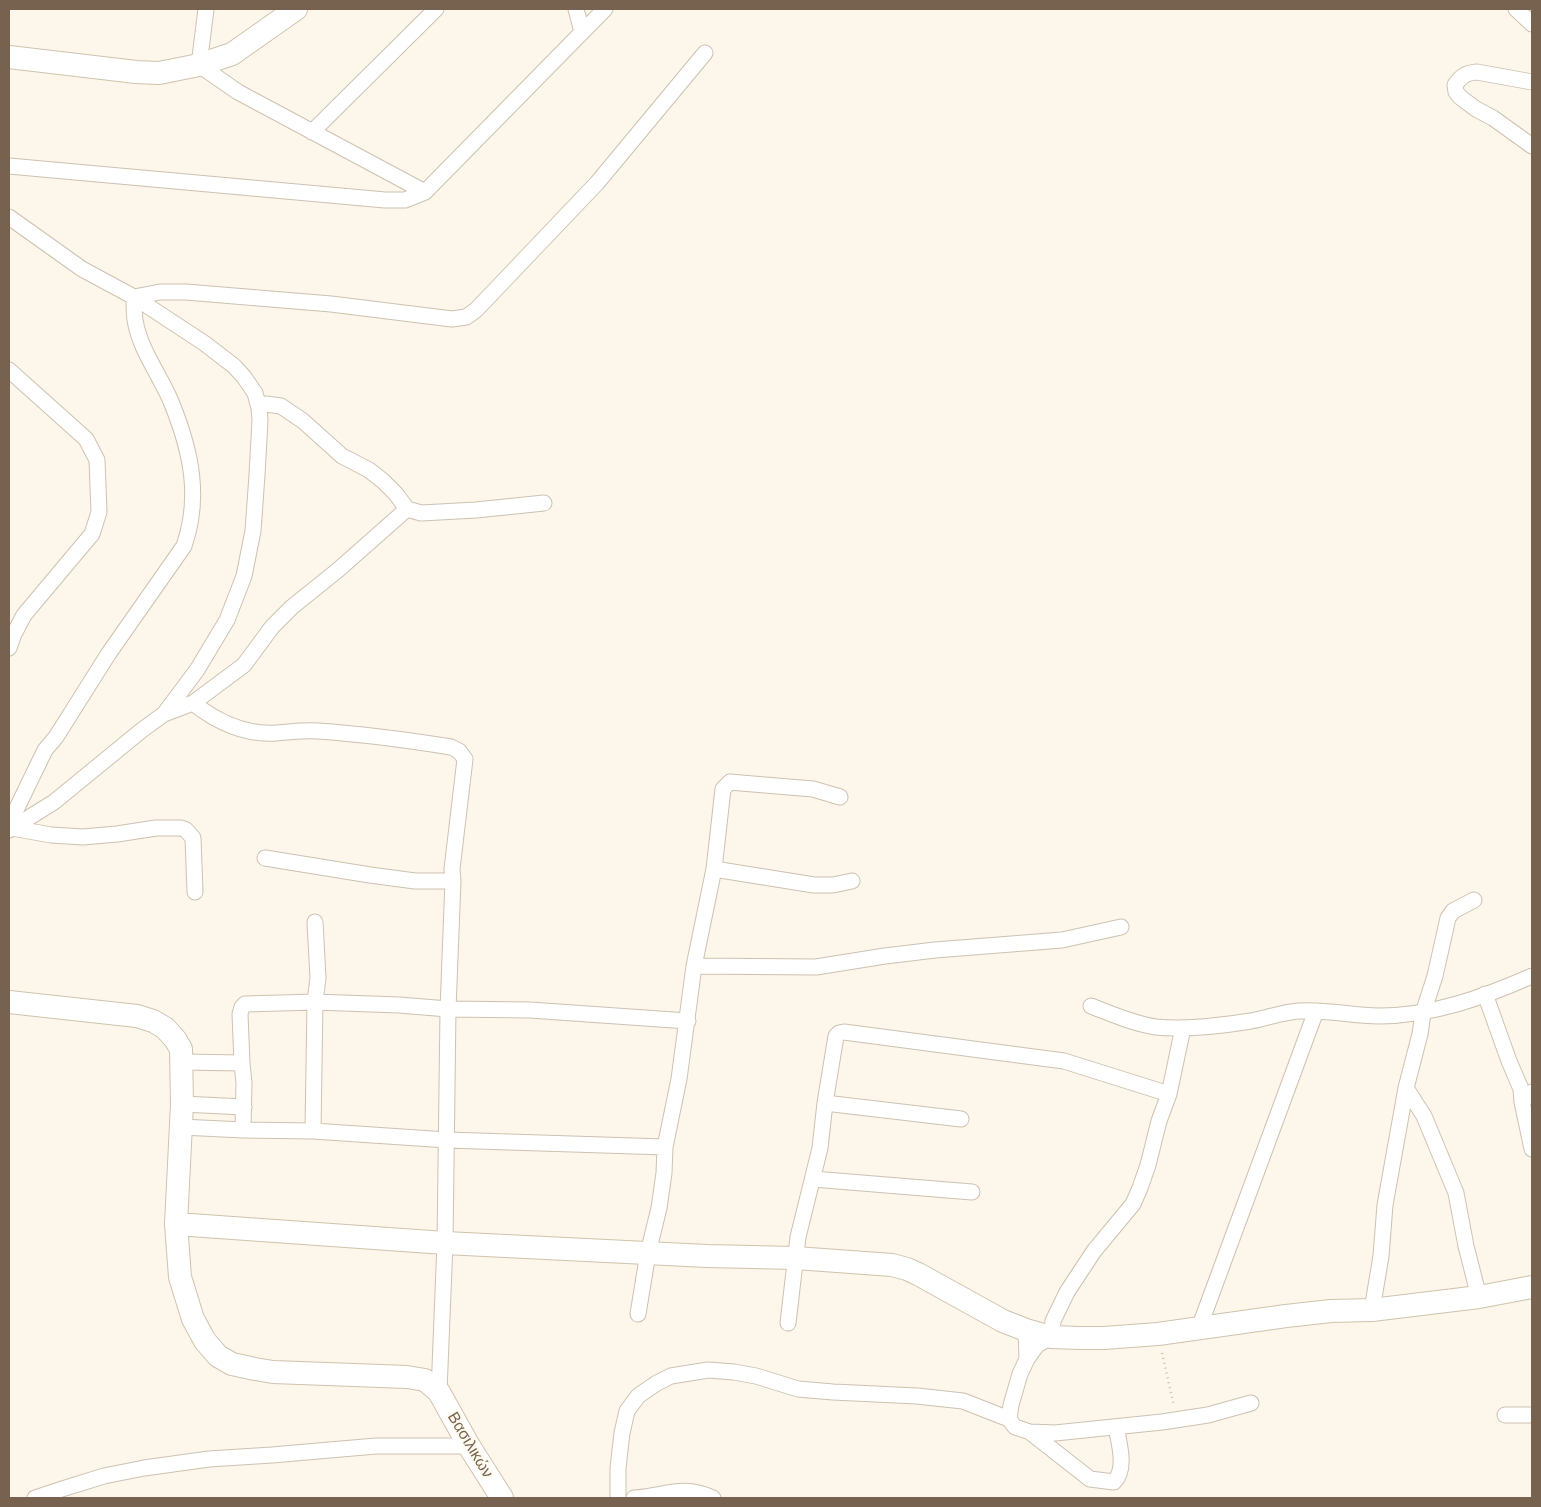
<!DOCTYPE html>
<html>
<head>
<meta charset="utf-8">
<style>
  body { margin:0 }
  #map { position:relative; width:1541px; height:1507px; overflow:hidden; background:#fcf7ea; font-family:"Work Sans",sans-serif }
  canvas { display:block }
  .frame { position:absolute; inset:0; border:10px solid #76624e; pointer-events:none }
</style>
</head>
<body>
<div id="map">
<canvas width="1541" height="1507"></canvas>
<div class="frame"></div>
</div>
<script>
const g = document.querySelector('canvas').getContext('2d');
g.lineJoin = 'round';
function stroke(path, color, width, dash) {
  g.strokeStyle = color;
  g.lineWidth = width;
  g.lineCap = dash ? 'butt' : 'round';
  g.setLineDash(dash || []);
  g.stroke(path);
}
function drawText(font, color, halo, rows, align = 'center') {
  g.font = font + ' "Work Sans",sans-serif';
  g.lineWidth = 4.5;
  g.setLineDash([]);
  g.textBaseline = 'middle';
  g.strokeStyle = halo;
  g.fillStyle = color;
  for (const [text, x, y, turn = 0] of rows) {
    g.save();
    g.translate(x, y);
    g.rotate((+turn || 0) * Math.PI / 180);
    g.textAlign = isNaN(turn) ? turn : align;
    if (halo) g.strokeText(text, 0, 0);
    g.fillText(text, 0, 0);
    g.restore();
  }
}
const street = new Path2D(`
  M206 9 199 65 238 92 425 192
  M576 9 582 32
  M1516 9 1532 24
  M1532 82 1477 72C1466 73 1461 76 1455 85L1456 92 1460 97 1476 109 1493 118 1532 146
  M312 132 436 9
  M9 166 385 200H405L425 192 605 9
  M9 217 82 269 134 297 204 343 234 366 244 377 255 393 259 408 260 420 257 475 253 531 244 576 227 620 197 670 164 714
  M9 370 86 439 97 460 99 512 92 534 24 615 14 634 9 648
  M259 408 266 404 281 406 303 421 342 456 369 470 383 481 396 494 407 509 421 513 476 510 544 503
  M193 703C217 722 244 735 276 733 290 732 304 730 318 731 363 734 407 740 451 747L459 751 465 759 452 869 453 881 448 1009 445 1243 439 1392
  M9 830 54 802 142 730 164 714 193 703 244 665 272 627 292 607 338 570 407 509
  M265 858 370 875 415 881H453
  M714 869 814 885H833L852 881
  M195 892 193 838 186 830 181 828H156L117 834 83 837 51 835 12 828 14 814 45 750 56 737 109 653 184 546C201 497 191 451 172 404 161 376 140 351 135 320 134 313 134 304 134 297L160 292H186L331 304 452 319 466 317 476 310 597 183 705 53
  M694 966 816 967 885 956 935 950 1062 940 1121 927
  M1485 994 1509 1061 1521 1089 1522 1102
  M1091 1006C1112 1014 1134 1024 1156 1027 1187 1030 1220 1026 1251 1021 1267 1018 1283 1012 1299 1011 1326 1009 1352 1016 1379 1016 1432 1016 1484 997 1532 976
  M182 1062 242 1063 244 1083 243 1130
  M242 1063 240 1014 242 1007 245 1004 315 1002 318 978 315 922
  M1406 1088 1424 1116 1456 1193 1466 1246 1479 1297
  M1532 1092 1522 1102 1532 1149
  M825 1103 961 1119
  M182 1104 244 1107
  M181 1127 243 1130 313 1131 447 1140 665 1147
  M313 1131 315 1002 399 1005 448 1009 530 1010 688 1021
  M813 1179 972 1192
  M1372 1310 1381 1256 1385 1205 1406 1088 1420 1034 1423 1013 1435 976 1448 918 1453 911 1474 900
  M638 1314 648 1253 659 1208 664 1173 665 1147 679 1079 694 966 714 869 723 789 730 782 741 783 813 789 840 797
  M788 1323 798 1237 820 1148 825 1103 836 1036 839 1033 844 1032 1064 1061 1169 1094
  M1199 1328 1316 1011
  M1026 1330 1027 1359 1020 1374 1011 1405 1009 1419 1015 1427 1030 1432 1055 1433 1162 1422 1208 1415 1251 1403
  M1027 1359 1037 1345 1051 1337 1053 1321 1067 1292 1094 1251 1133 1204 1140 1188 1148 1165 1159 1121 1169 1094 1183 1028
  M1505 1415H1532
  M1030 1432 1090 1479 1114 1482C1127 1469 1119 1443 1116 1427
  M35 1498 62 1489 104 1476 144 1468 209 1459 272 1455 376 1446H469
  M618 1498V1468L622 1433 627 1411 638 1396 657 1383 671 1376 708 1370 734 1372 756 1376 798 1389 833 1392 917 1396 963 1401 1009 1419
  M634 1498C666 1496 681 1484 713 1498`);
const secondary = new Path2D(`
  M9 57 136 72 159 73 199 65 232 54 296 9
  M9 1002 137 1016 153 1021 165 1028 175 1039 181 1049 182 1104 176 1224 180 1277 193 1319 205 1341 218 1356 232 1364 255 1369 273 1372 407 1377 425 1380 439 1392 469 1446 502 1498
  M176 1224 445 1243 707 1256 796 1258 892 1265 907 1269 918 1274 1003 1321 1026 1330 1051 1337 1080 1338H1104L1158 1334 1286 1316 1331 1311 1372 1310 1479 1297 1532 1287`);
stroke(street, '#cec1b0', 17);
stroke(secondary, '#d0c2ad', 24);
stroke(new Path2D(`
  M1162 1353 1174 1406`), '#d5bfa5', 2.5, [1, 4]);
stroke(street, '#fff', 15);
stroke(secondary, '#fff', 22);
drawText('16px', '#76624e', '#fefbf0', [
  ["Βασιλικών",470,1445,59]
]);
</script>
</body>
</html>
